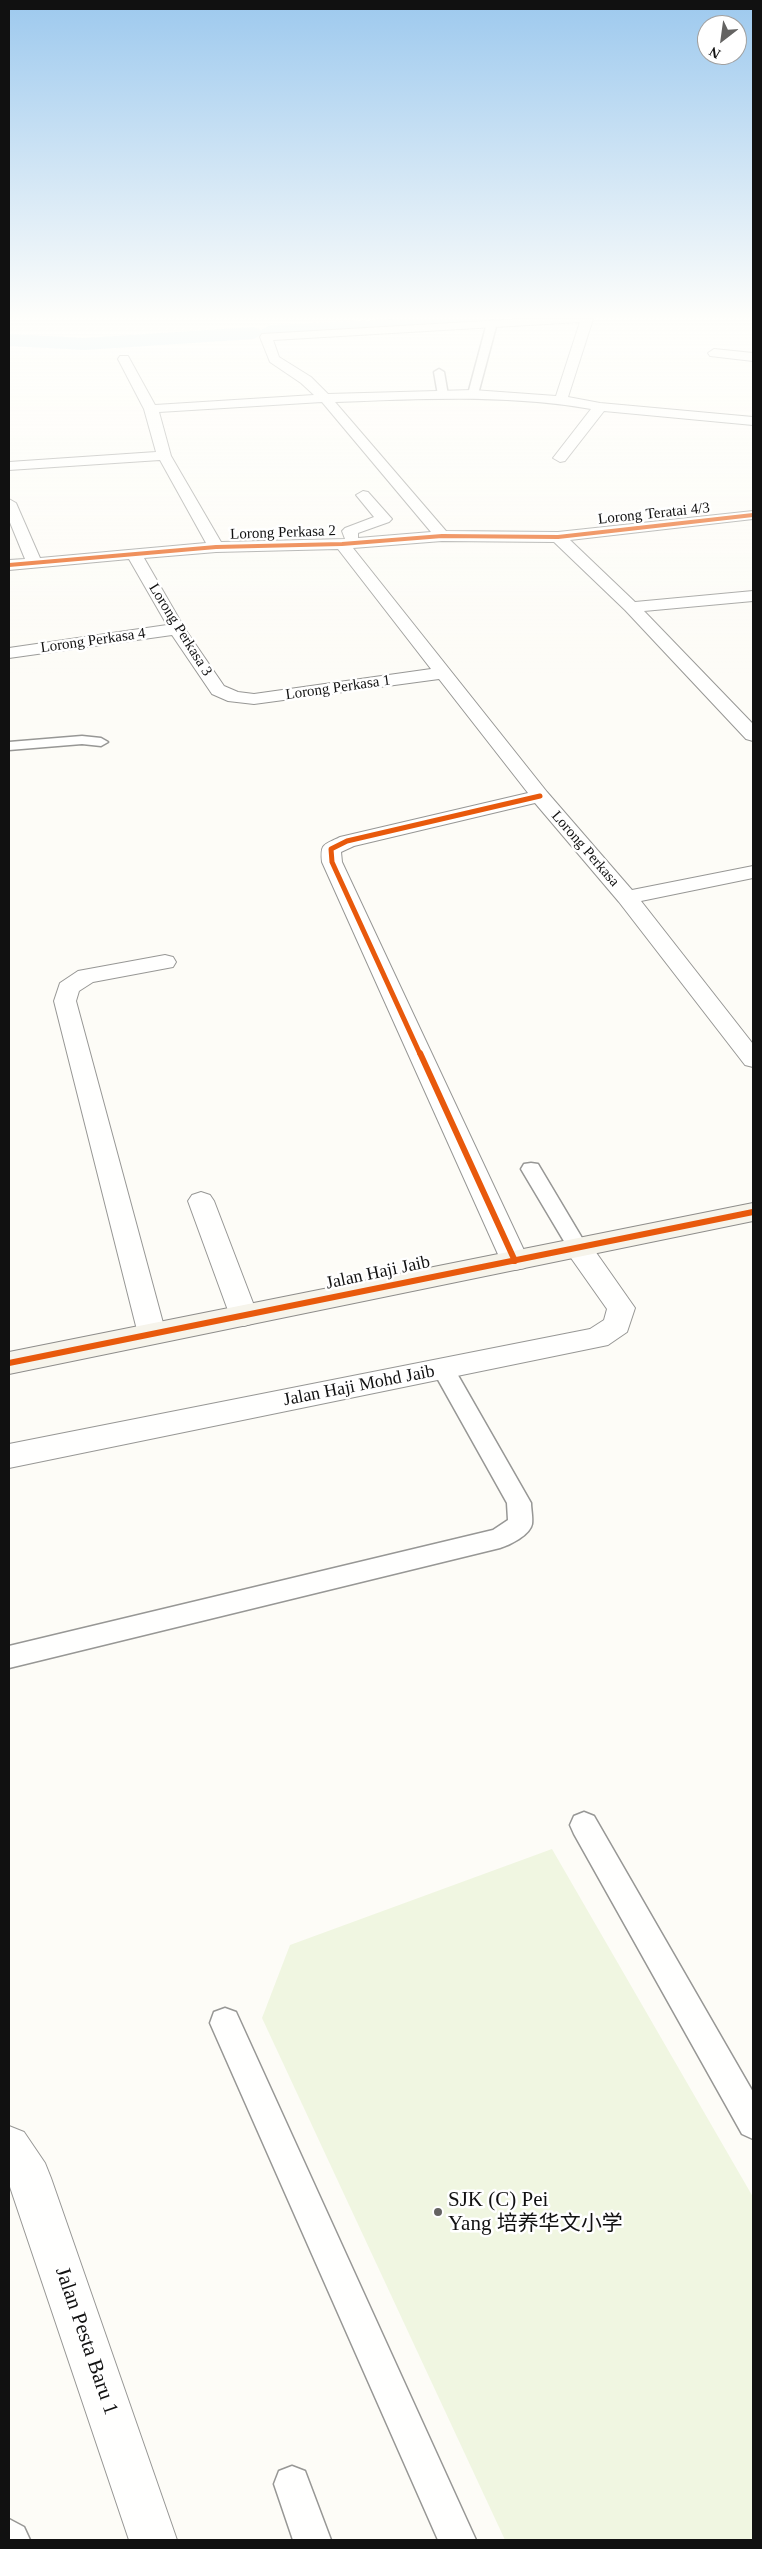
<!DOCTYPE html>
<html>
<head>
<meta charset="utf-8">
<style>
  body { margin:0 }
  #map { position:relative; width:762px; height:2549px; overflow:hidden; background:#fdfcf7; font-family:"Times New Roman",serif }
  canvas { display:block }
  .frame { position:absolute; inset:0; border:10px solid #111; pointer-events:none }
  .north { position:absolute; left:697px; top:15px; width:50px; height:50px; box-sizing:border-box; background:#fff; border:1px solid #a0a0a0; border-radius:50%; rotate:210deg; font-size:14px; font-weight:700; line-height:20px; text-align:center; color:#111 }
  .north::after { content:''; display:block; margin:auto; width:18px; height:22px; background:#646362; clip-path:polygon(50% 0,100% 100%,50% 72%,0 100%) }
</style>
</head>
<body>
<div id="map">
<canvas width="762" height="2549"></canvas>
<div class="frame"></div>
<div class="north">N</div>
</div>
<script>
const g = document.querySelector('canvas').getContext('2d');
g.lineJoin = 'round';
function fillPath(path, color) {
  g.fillStyle = color;
  g.fill(path, 'evenodd');
}
function stroke(path, color, width, dash) {
  g.strokeStyle = color;
  g.lineWidth = width;
  g.lineCap = dash ? 'butt' : 'round';
  g.setLineDash(dash || []);
  g.stroke(path);
}
function drawText(font, color, halo, rows, align = 'center') {
  g.font = font + ' "Times New Roman","Noto Sans SC",serif';
  g.lineWidth = 5;
  g.setLineDash([]);
  g.textBaseline = 'middle';
  g.strokeStyle = halo;
  g.fillStyle = color;
  for (const [text, x, y, turn = 0] of rows) {
    g.save();
    g.translate(x, y);
    g.rotate((+turn || 0) * Math.PI / 180);
    g.textAlign = isNaN(turn) ? turn : align;
    if (halo) g.strokeText(text, 0, 0);
    g.fillText(text, 0, 0);
    g.restore();
  }
}
fillPath(new Path2D(`
  M552 1849 753 2197V2540H505L262 2018 290 1945Z`), '#f0f6e1');
fillPath(new Path2D(`
  M395 319H502L500 323 493 325 270 337 263 334 254 339 85 350 9 346V334L85 338 254 327 261 330 270 325Z`), '#cde8f7');
const lane = new Path2D(`
  M492 320 497 323 478 394 469 396 468 394 487 323Z
  M439 369 444 372 448 395 443 398 438 395 434 372Z
  M82 736 101 738 108 742 101 746 82 744 9 750V742Z
  M531 1163 538 1164 588 1248 585 1253 578 1255 571 1253 568 1248 521 1169 524 1164Z
  M443 1361 451 1363 531 1503C531 1509 533 1518 532 1524 530 1535 510 1545 500 1548L9 1668V1646L493 1530 508 1520 507 1503 432 1369 435 1363Z
  M584 1812 594 1816 753 2092V2139L742 2134 574 1834 570 1825 574 1816Z
  M225 2008 236 2012 476 2540H438L210 2023 214 2012Z
  M292 2466 305 2471 331 2540H293L274 2484 279 2471Z
  M9 2519 24 2527 30 2540H9Z`);
const street = new Path2D(`
  M522 319H593L568 397 600 403 753 417V425L604 411 565 461 560 462 553 458 591 409C507 394 421 399 335 402L446 531 558 532 753 511V519L570 540 635 602 753 591V601L644 611 753 724V741L746 739 625 610 554 542 442 541 353 548 547 792 632 890 753 866V878L641 901 753 1044V1067L745 1065 619 902 535 803 354 846 341 852 342 862 529 1261 525 1268 515 1270 505 1268 501 1261 322 862C320 843 324 845 340 837L528 793 439 679 254 704 228 701 212 694 172 635 9 658V648L167 625 129 559 9 570V560L25 559 9 520V499L16 503 40 558 206 543 160 460 9 470V462L156 452 144 409 118 359 120 356H128L155 405 314 395 301 383 270 362 260 337 262 334ZM580 322 556 396 473 390 328 394 311 377 279 357 273 340ZM322 402 431 532 358 538V533L389 522 392 519 368 492 363 491 356 495 374 517 345 528 342 531 345 539 221 542 171 456 159 412ZM338 549 431 669 254 694 238 692 224 686 185 629 144 558 216 552Z
  M714 349 753 353V361L710 356 708 353Z
  M165 955 173 957 176 962 173 967 93 982 79 991 76 1001 166 1334 162 1341 152 1344 142 1341 138 1334 54 1001 60 983 78 971Z
  M201 1192 210 1195 214 1201 258 1316 254 1323 244 1326 234 1323 230 1316 188 1201 192 1195Z
  M578 1239 588 1241 635 1308 627 1332 608 1345 9 1468V1444L590 1329 604 1320 607 1309 564 1248 568 1241Z
  M9 2126 24 2132 45 2163 51 2178 177 2540H129L9 2184Z`);
const secondary = new Path2D(`
  M753 1203V1221L9 1374V1352Z`);
stroke(lane, '#979795', 3);
stroke(street, '#979795', 2);
stroke(secondary, '#8e8d8b', 2);
fillPath(lane, '#fffffe');
fillPath(street, '#fffffe');
fillPath(secondary, '#f6f4eb');
stroke(new Path2D(`
  M9 565 216 547 342 544 442 536 558 537 753 515`), '#e8590c', 4);
stroke(new Path2D(`
  M420 1054 332 862 331 849 347 841 540 796`), '#e8590c', 5);
stroke(new Path2D(`
  M420 1053 515 1261
  M9 1363 753 1212`), '#e8590c', 6);
const sky = g.createLinearGradient(0, 0, 0, 675);
sky.addColorStop(0, '#9dc9ee');
sky.addColorStop(0.47, '#fefefb');
sky.addColorStop(1, '#fefefb00');
g.fillStyle = sky;
g.fillRect(0, 0, 762, 675);
for (const [x, y, r, color] of [
  [438,2212,5,"#646362"]
]) {
  const dot = new Path2D();
  dot.arc(x, y, r, 0, 2 * Math.PI);
  g.fillStyle = color;
  g.fill(dot);
  stroke(dot, '#fff', 2);
}
drawText('15px', '#111', '#fff', [
  ["Lorong Teratai 4/3",654,514,-6],
  ["Lorong Perkasa 2",283,533,-2],
  ["Lorong Perkasa 3",180,630,58],
  ["Lorong Perkasa 4",93,641,-8],
  ["Lorong Perkasa 1",338,688,-8],
  ["Lorong Perkasa",585,849,49]
]);
drawText('18px', '#111', '#fff', [
  ["Jalan Haji Jaib",378,1273,-12],
  ["Jalan Haji Mohd Jaib",359,1386,-11]
]);
drawText('21px', '#111', '#fff', [
  ["SJK (C) Pei",448,2200],
  ["Yang 培养华文小学",448,2224]
], 'left');
drawText('21px', '#111', '#fff', [
  ["Jalan Pesta Baru 1",86,2341,71]
]);
</script>
</body>
</html>
